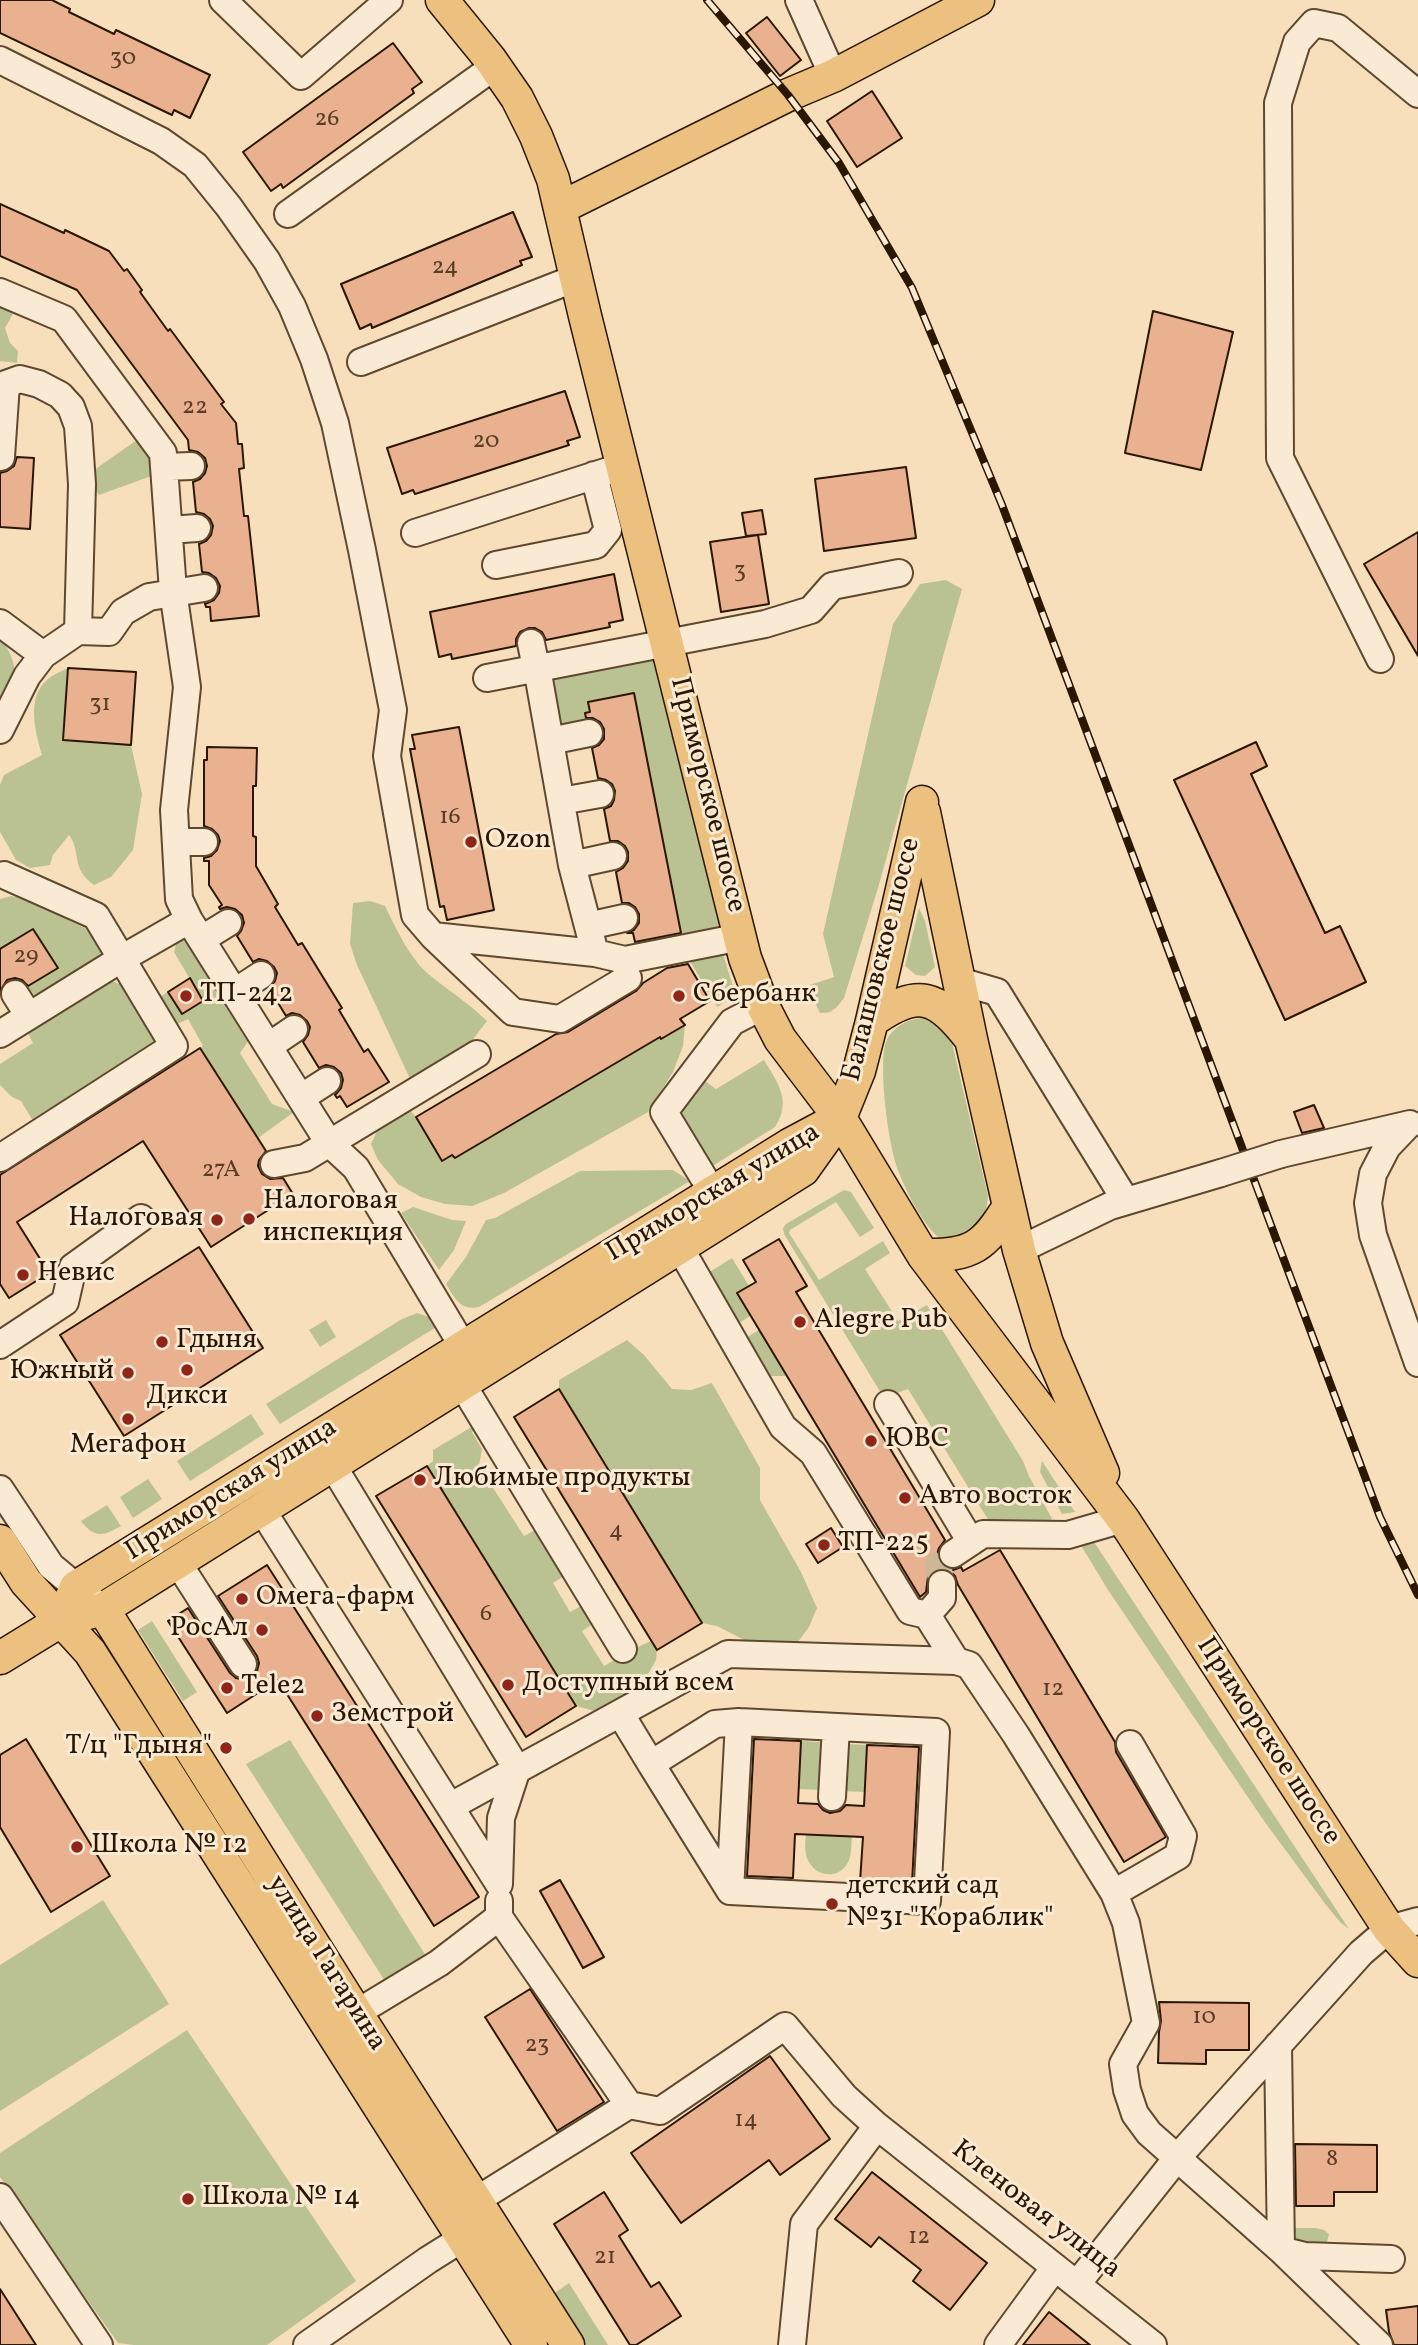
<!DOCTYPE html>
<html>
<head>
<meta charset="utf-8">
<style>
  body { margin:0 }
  canvas { display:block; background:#f7dfbc }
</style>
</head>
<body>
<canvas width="1418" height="2345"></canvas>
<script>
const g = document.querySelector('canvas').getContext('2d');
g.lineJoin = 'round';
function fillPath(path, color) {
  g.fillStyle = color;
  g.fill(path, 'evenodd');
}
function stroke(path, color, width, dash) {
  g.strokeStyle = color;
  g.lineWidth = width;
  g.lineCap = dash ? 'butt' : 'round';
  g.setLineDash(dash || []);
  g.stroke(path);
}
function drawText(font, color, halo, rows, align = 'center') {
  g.font = font + ' Vollkorn,serif';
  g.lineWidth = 6;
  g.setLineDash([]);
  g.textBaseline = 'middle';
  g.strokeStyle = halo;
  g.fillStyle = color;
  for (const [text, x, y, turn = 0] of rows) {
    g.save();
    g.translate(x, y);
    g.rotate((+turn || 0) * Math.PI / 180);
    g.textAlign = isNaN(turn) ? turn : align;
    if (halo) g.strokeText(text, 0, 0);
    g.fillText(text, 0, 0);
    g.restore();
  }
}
fillPath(new Path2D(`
  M0 304 15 310 5 328 10 343 18 351 17 363 0 361Z
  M144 435 157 474 99 495 93 487 94 470Z
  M946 580 962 589 878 888 844 998C837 1007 833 1014 820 1013L807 986 834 977 823 934 893 624 920 584Z
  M0 636C22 670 16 677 0 711Z
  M652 654 719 925 709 934 682 938 634 694 589 702 590 712 585 714 588 726 558 729 552 682 555 677Z
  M68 668 63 740 131 745 142 794 133 850 111 877 94 885C70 868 82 853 69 835L53 855 50 865 30 868 16 860 0 832V785L4 775 42 755C35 731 26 697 48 679 54 674 62 671 68 668Z
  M11 896 22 898 95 933 103 948 98 963 45 998 21 990 57 968 34 929 0 949V899Z
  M370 901 385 906C396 928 408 955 426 972 446 989 468 1002 487 1021L461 1055 412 1083 357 965 350 944 353 903Z
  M919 908 925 921 935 967 925 976 916 975 905 966Z
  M186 937 249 1040 240 1053 272 1104 294 1112 258 1138 200 1048 203 1046 188 1019 175 1025 158 998 168 992 182 1013 203 1001 174 952 177 941Z
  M723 954 736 996 717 1007 687 956Z
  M109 980 125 986 155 1036 156 1042 154 1048 36 1126 21 1101 12 1097 0 1085V1064L33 1043 24 1026Z
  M922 1018C938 1022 944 1030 952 1043L988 1196C986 1230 972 1235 941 1240 921 1222 909 1197 899 1173 888 1147 879 1071 885 1045 890 1028 907 1019 922 1018Z
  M685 1025 683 1046 673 1072 648 1112 504 1193 472 1206 445 1204 421 1197 398 1184 378 1160 371 1144 379 1127 408 1108 416 1117 442 1160 452 1155 455 1158 658 1033 661 1038Z
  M764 1060C778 1083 792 1101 775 1127L706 1170 679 1111 701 1078 716 1089Z
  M673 1170 690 1181 479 1307C460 1311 455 1298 446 1284L466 1257 486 1220 495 1218 580 1171Z
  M844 1190 851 1192 874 1228 860 1237 836 1202 790 1230 789 1233 819 1280 883 1241 890 1253 865 1269 898 1321 927 1305 1023 1461 1029 1476 1052 1519 1045 1525 992 1526 908 1389 884 1398 784 1234 783 1228 786 1224Z
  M413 1207 452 1220 466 1221 454 1250 439 1270 401 1213Z
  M732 1258 749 1286 737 1293 750 1316 736 1325 708 1273Z
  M417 1313 429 1317 438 1326 280 1424 266 1404 402 1319Z
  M326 1320 336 1337 320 1347 309 1330Z
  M759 1330 786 1376H766L744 1339Z
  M627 1340 644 1355 672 1389 691 1390 712 1383 760 1468V1500L801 1572 817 1608 809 1627 797 1643H750L717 1626 702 1623 559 1389V1380Z
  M251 1414 264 1434 190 1481 177 1461Z
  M475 1425 479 1427 472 1432 482 1449 479 1466 524 1536 539 1528 567 1574 553 1583 570 1612 585 1604 596 1622 582 1631 604 1666 633 1649 651 1641 657 1650 656 1660 642 1685 598 1712 576 1706 427 1466 433 1461V1450Z
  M1042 1461 1075 1512 1062 1514 1040 1472Z
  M148 1479 162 1499 133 1518 120 1497Z
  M107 1505 121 1526C103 1536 95 1539 81 1521Z
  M1079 1542H1094L1349 1929 1340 1922 1326 1905 1264 1821 1108 1590Z
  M152 1621 197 1692 183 1701 138 1630Z
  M290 1740 426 1956 385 1981 246 1764Z
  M801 1741 821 1742 826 1746 824 1790 798 1789Z
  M848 1744 867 1745 865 1792 842 1791 844 1748Z
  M806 1834 852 1836C851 1846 852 1856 847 1864 838 1879 817 1877 809 1862 804 1854 805 1844 806 1834Z
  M103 1900 169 2004 0 2111V1965Z
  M187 2030 356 2281 267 2345H134L118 2343 0 2177V2153Z
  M1296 2228H1316L1324 2230 1329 2234 1327 2242 1319 2247 1291 2243 1290 2233Z
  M569 2283 608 2345H586L553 2294Z`), '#bbc292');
const building = new Path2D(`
  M0 0H52L70 9 69 12 114 34 116 30 210 75 190 118 174 110 172 115 0 33Z
  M767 17 801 60 780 76 746 33Z
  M393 43 422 82 412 89 414 93 283 188 281 184 271 191 243 152Z
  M872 91 902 138 857 167 827 121Z
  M0 204 64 233 65 230 109 251 124 271 127 269 142 290 140 292 168 331 170 329 224 402 221 404 236 423 238 444H242L244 468 239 469 244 516H248L259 616 211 621 210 607H206L205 604 214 600 219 593 220 586 216 578 209 573 202 572 199 544 206 541 211 535 213 526 210 519 204 514 196 512 193 482 200 479 205 473 207 466 205 458 198 452 189 450 188 440 77 290 0 256Z
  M513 212 532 257 520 261 522 265 372 328 371 324 360 329 341 284Z
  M1153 311 1233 332 1201 470 1125 453Z
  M565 391 580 437 567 441 569 445 415 494 413 490 402 494 387 448Z
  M17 457 34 458 30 529 0 527V473L7 471 14 466Z
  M906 467 916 538 824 551 815 479Z
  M762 510 766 534 746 536 742 513Z
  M1418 532V656L1364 564Z
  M758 535 769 604 721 612 710 542Z
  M614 574 623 620 609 623 610 627 546 640 542 632 535 628H529L520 632 516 639V646L452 659 451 654 439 657 430 612Z
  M68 668 136 672 131 745 63 740Z
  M634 693 681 933 635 942 633 933H627L634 930 639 923V914L635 907 629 903H622L616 872 623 868 628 861V852L625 846 618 841H610L604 809 611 806 614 800 615 791 612 784 606 780 598 778 592 748 599 745 604 739V729L600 722 593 718H586L585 713 590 712 588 702Z
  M459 727 494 910 447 920 444 906 440 907 410 749H415L412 735Z
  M1256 742 1267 766 1251 774 1325 933 1340 926 1366 982 1285 1020 1174 780Z
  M207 747 257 748 256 786H253V836L256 837V866L278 904 275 907 298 945 302 943 342 1008 339 1010 364 1052 368 1049 389 1082 347 1107 340 1096 337 1098 335 1095 341 1088 343 1080 341 1073 334 1067 326 1065 319 1068 303 1042 308 1035 310 1027 307 1021 300 1015 292 1013 286 1016 269 988 275 981 277 973 274 967 267 961 259 959 253 962 237 936 241 931 244 923 242 915 235 909 227 907 220 909 219 907 222 905 209 885V861H204V858L211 856 217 850 220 841 218 835 212 829 204 826V760H207Z
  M33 929 58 968 28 986 22 980 15 978 7 980 0 991V949Z
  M688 964 710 1001 680 1019 685 1025 661 1039 660 1037 455 1158 452 1155 442 1161 416 1117 556 1034 568 1032 636 991 643 983 667 968Z
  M190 978 203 1001 182 1014 168 992Z
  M200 1048 266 1151 259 1160 258 1166 262 1174 270 1179 283 1178 293 1194 211 1247 143 1141 17 1222 49 1273 9 1298 0 1284V1175Z
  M1314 1105 1324 1128 1302 1133 1294 1112Z
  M779 1239 807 1286 796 1292 945 1540 939 1548 937 1554 940 1562 947 1568 953 1570 961 1567 963 1571 1000 1550 1115 1742 1116 1752 1166 1837 1124 1862 958 1585 955 1576 950 1571 943 1568 934 1571 928 1577 926 1592 920 1597 737 1293 756 1282 743 1260Z
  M199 1247 263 1348 124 1436 60 1335Z
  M559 1389 702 1623 657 1650 514 1417Z
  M427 1466 576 1706 526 1737 376 1496Z
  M831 1528 843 1547 818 1563 806 1544Z
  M267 1565 479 1897 434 1926 278 1680 227 1713 168 1621 188 1608 230 1673 236 1678 244 1680 251 1678 257 1671 259 1663 257 1656 218 1596Z
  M26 1739 110 1876 51 1912 0 1827V1755Z
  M754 1739 801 1741 798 1803 818 1804 823 1810 830 1813 840 1811 846 1805 864 1806 867 1745 919 1747 912 1884 860 1882 863 1837 795 1834 793 1878 747 1876Z
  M560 1880 604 1957 583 1968 540 1891Z
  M530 1989 604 2102 557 2131 485 2017Z
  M1159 2002 1249 2003V2050H1206V2064L1158 2063 1159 2032 1161 2021Z
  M770 2056 830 2139 780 2175 769 2160 681 2223 631 2153Z
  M1295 2144 1377 2145V2192H1334V2206H1296Z
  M872 2172 987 2263 950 2310 913 2281 921 2270 879 2237 871 2247 835 2219Z
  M604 2192 628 2230 619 2236 651 2287 659 2282 681 2316 636 2345H630L554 2224Z
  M0 2289 36 2345H0Z
  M1418 2306V2345H1394L1389 2332 1386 2310Z
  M1049 2312 1090 2345H1023Z`);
fillPath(building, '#e9b190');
stroke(building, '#2b1600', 2);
stroke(new Path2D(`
  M942 1584 938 1565 953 1554`), '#ceb796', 26, [26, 13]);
const minor = new Path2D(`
  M223 0 301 76 389 0
  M799 0 833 76
  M0 60 161 141 195 165 229 207 267 261 292 306 314 359 335 423 362 550 393 710 387 756 415 915 433 936 513 1012 560 1019 628 978
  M288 214 495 66
  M0 292 64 319 163 453 173 591 187 687 174 810 179 899 189 920 329 1143 356 1168 464 1348
  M361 362 576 278
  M1 457 6 384 20 379 39 384 60 395 71 407 78 426 82 484 78 631
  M164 467 191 466
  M169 530 197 528
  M415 533 624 466
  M496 565 596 545 608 530 594 475
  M0 623 43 655 27 676 0 730
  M531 643 536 668
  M43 655 78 631 109 632 123 612 149 597 204 588
  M1380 659 1280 458 1278 103 1297 42 1314 23 1338 28 1418 94
  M537 668 572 865 595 953
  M487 678 765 624 811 610 832 586 899 573
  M550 741 589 733
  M561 801 600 794
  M176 842H204
  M572 865 613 856
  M588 926 624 918
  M433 936 595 953 625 960 741 937
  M202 939 228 923
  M959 981 997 992 1126 1201
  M235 992 261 975
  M15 994 29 1016
  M0 1034 121 959 189 920
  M269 1046 294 1029
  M302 1097 327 1081
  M1407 1126 1387 1147 1373 1174 1368 1203 1373 1235 1418 1363
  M1281 1154 1410 1124
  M0 1158 174 1046 96 916 4 875
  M274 1164 305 1158 477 1054
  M713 1193 664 1112 732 1022 763 1006
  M680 1248 783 1427 813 1453 910 1611 927 1615 956 1661
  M1019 1250 1110 1206 1221 1173
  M0 1345 65 1302 73 1267 141 1218
  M462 1384 623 1649
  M888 1404 971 1542
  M0 1489 51 1566 92 1600
  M262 1510 499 1884 501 1818 517 1769 333 1466
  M953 1554 983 1534 1068 1535 1123 1519
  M178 1563 243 1664
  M927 1615 942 1598V1584
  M620 1713 651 1764 715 1724 739 1722 936 1732 927 1901 730 1891 651 1764
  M832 1797 836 1727
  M451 1806 728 1654 956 1661 969 1665 1016 1735 1114 1893 1126 1923 1146 2023 1123 2064 1127 2090 1135 2114 1149 2133 1281 2250 1379 2345
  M730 1891 739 1722
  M1114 1893 1178 1856 1183 1836 1130 1744
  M340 2023 439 1963 499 1917V1901
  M1278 2045 1281 2250 1305 2256 1391 2259
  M629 2105 660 2111 785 2026 844 2096 877 2126 804 2224 792 2345
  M877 2126 1153 2345
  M0 2197 99 2345
  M459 2211 629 2105 499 1917
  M1077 2284 1177 2158 1361 1953 1389 1929 1418 1921
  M307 2345 428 2260 479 2228
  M998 2345 1055 2267`);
const major = new Path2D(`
  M442 0 490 59 517 98 536 136 553 179 585 316 745 958 763 1006 780 1039 840 1118 923 1255 1123 1519 1389 1929 1418 1961
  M560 208 788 95 833 76 978 0
  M924 812 971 1039 1019 1250 1047 1343 1103 1473
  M872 1021C918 988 937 995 970 1038
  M923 1255C972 1256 984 1247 1009 1206
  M0 1541 26 1582 90 1652 531 2345
  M103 1609 357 2014 568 2345
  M62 1620 76 1587 789 1145 832 1122
  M0 1658 62 1620 103 1609 803 1170 840 1118 859 1071 872 1021 922 802`);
stroke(minor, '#5e482f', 30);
stroke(major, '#2b1600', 35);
stroke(minor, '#faead3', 26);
stroke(major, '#ecc07e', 32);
const rail = new Path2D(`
  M707 0 788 95 839 163 912 288 1002 505 1380 1517 1418 1595`);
stroke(rail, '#2b1600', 8);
stroke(rail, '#faead3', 5, [16]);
const minorBridge = new Path2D(`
  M1221 1173 1281 1154`);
stroke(minorBridge, '#5e482f', 30, []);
stroke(minorBridge, '#faead3', 26);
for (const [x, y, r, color] of [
  [471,842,7,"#8f2418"],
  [186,996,7,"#8f2418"],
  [679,996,7,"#8f2418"],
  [249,1219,7,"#8f2418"],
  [217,1220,7,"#8f2418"],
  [23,1275,7,"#8f2418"],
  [800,1322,7,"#8f2418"],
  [162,1342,7,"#8f2418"],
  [187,1370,7,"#8f2418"],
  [128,1373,7,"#8f2418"],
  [128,1419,7,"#8f2418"],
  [871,1441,7,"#8f2418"],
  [420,1480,7,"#8f2418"],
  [905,1498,7,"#8f2418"],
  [824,1545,7,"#8f2418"],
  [242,1599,7,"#8f2418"],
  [262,1630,7,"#8f2418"],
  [508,1685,7,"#8f2418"],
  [227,1688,7,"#8f2418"],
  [317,1716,7,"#8f2418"],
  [226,1748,7,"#8f2418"],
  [77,1847,7,"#8f2418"],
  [832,1904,7,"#8f2418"],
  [188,2199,7,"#8f2418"]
]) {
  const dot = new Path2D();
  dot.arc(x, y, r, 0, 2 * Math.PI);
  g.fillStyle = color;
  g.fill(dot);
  stroke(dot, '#faead3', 2.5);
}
drawText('24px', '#5a3d24', null, [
  ["30",123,60],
  ["26",327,121],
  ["24",445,269],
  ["22",195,409],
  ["20",486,443],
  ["3",740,573],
  ["31",100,706],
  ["16",450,819],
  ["29",26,958],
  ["27А",221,1172],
  ["4",616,1533],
  ["6",486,1616],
  ["12",1053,1691],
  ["10",1204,2019],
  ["23",537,2047],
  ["14",746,2122],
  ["8",1332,2161],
  ["12",919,2239],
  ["21",605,2259]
]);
drawText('28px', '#2b1600', '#faead3', [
  ["Приморское шоссе",706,795,76],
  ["Балашовское шоссе",883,960,-76],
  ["Приморская улица",714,1194,-31],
  ["Приморская улица",232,1491,-32],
  ["Приморское шоссе",1267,1742,57],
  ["улица Гагарина",325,1964,58],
  ["Кленовая улица",1035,2211,38]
]);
drawText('28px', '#2b1600', '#faead3', [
  ["Ozon",485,842],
  ["ТП-242",200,996],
  ["Сбербанк",693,996],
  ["Налоговая",263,1203],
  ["инспекция",263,1235],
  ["Налоговая",203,1220,"right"],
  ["Невис",37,1275],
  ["Alegre Pub",814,1322],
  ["Гдыня",176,1342],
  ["Южный",114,1373,"right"],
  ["Дикси",187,1398,"center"],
  ["ЮВС",885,1441],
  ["Мегафон",128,1447,"center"],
  ["Любимые продукты",434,1480],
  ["Авто восток",919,1498],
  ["ТП-225",838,1545],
  ["Омега-фарм",256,1599],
  ["РосАл",248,1630,"right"],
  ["Доступный всем",522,1685],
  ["Tele2",241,1688],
  ["Земстрой",331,1716],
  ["Т/ц \"Гдыня\"",212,1748,"right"],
  ["Школа № 12",91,1847],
  ["детский сад",846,1888],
  ["№31 \"Кораблик\"",846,1920],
  ["Школа № 14",202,2199]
], 'left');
</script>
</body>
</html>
